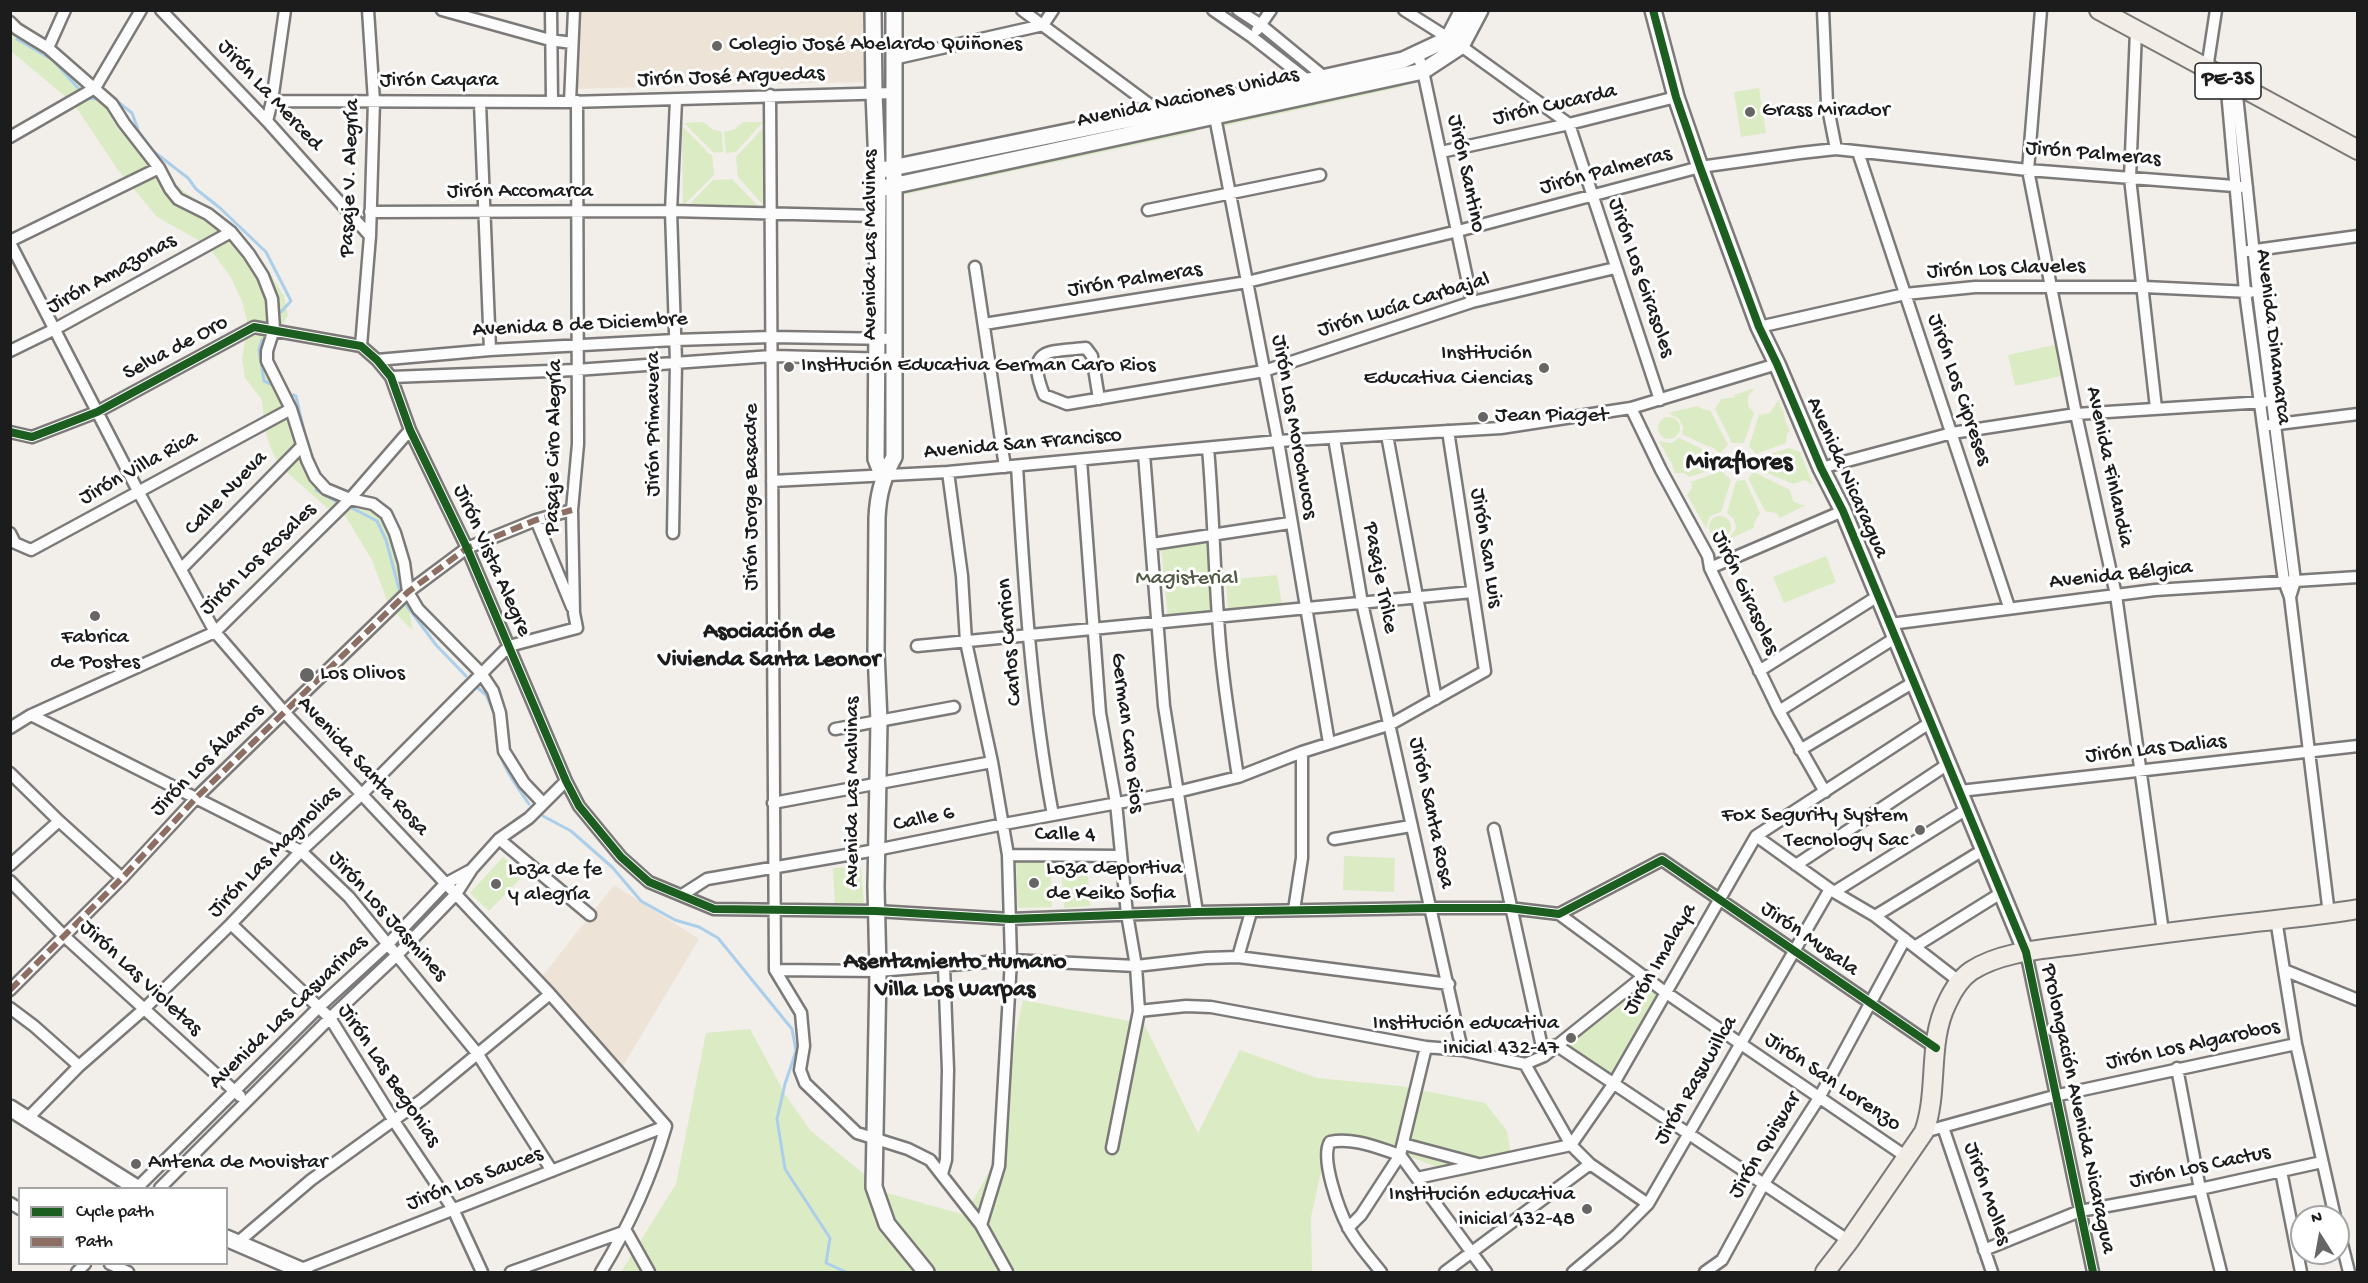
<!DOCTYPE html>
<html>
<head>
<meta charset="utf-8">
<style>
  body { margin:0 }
  #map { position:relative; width:2368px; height:1283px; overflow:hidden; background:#f2eeea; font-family:"Gochi Hand",sans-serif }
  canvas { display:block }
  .frame { position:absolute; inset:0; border:12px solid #1c1c1c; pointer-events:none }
  .legend { position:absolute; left:18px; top:1187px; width:210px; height:78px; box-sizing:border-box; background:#fff; border:2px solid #a4a4a4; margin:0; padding:8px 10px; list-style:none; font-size:18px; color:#1c1c1c }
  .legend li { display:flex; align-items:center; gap:12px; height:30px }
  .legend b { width:30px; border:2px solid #a4a4a4 }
  .north { position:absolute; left:2290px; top:1205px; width:60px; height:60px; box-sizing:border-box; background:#fff; border:2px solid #a4a4a4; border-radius:50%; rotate:349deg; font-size:16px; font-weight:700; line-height:24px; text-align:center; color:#1c1c1c }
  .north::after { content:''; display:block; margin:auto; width:21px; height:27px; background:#676664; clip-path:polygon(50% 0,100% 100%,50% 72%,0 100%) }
</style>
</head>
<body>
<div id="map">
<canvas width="2368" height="1283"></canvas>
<div class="frame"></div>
<ul class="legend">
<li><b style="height:8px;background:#1b5e20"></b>Cycle path</li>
<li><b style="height:8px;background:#8d6e63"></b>Path</li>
</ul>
<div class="north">N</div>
</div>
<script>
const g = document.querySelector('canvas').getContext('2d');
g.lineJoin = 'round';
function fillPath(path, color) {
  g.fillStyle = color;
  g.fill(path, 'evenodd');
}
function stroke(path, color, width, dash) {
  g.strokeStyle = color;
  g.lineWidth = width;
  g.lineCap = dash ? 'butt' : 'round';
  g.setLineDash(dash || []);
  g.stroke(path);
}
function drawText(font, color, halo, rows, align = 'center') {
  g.font = font + ' "Gochi Hand",sans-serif';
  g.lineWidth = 6;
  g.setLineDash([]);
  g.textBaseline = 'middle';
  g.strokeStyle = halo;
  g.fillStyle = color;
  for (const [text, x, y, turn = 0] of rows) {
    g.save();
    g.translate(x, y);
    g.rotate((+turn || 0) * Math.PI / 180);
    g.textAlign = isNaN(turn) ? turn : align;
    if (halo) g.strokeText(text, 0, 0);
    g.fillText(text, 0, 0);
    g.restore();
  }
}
fillPath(new Path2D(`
  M572 11H863L864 82 567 89Z
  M614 885 699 939 623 1066 541 978Z`), '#eee3d7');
fillPath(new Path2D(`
  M10 13 36 33 54 43 63 57 119 117 148 163 226 224 246 242 268 270 284 296 288 316 265 350 318 476 335 490 358 496 387 521 399 557 413 631 389 606 372 560 346 517 326 507 280 466 271 449 265 430 262 400 245 378 242 358 248 325 242 301 230 276 207 245 157 217 118 170 74 104 11 51Z
  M1284 75V81L1167 106 1166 100Z
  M1400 81 1402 87 1219 127 1217 121Z
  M1759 88 1766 133 1741 137 1734 92Z
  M1118 111 1119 115 893 165 890 160Z
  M704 122 712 129 722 132 723 152 714 153 684 123Z
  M743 122H763L736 152 726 153 724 132 735 129Z
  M682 126 706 150 705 151 712 155 714 175 683 206Z
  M1195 126 1196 132 893 197 892 193Z
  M764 127 765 207 738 177 736 157Z
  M732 179 762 210H684L713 180Z
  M2055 345 2061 376 2015 386 2008 355Z
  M1755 388 1748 396V406L1754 413 1744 443H1732L1715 409 1721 399 1735 397 1734 395Z
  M1779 399 1781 409 1783 410 1786 423 1790 431 1787 434 1786 443 1756 454 1749 446 1759 415 1770 413Z
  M1697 406 1705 410H1710L1728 445 1720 453 1712 447H1709L1682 434 1683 427 1679 419 1668 413Z
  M1658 428a11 11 0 1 1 22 0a11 11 0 1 1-22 0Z
  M1679 438 1719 457V467L1708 469V471L1689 477 1684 473H1675L1671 461H1670L1659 441 1671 443Z
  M1789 448 1800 452 1813 485 1805 480 1793 484 1756 468 1757 458Z
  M1721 471 1731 480 1721 512 1710 516 1706 528 1687 495 1692 488 1691 482Z
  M1754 472 1790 490 1793 501 1801 505H1806L1780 518 1776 513 1765 511 1748 478Z
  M1745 480 1760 513 1754 523V528L1729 539 1736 528 1734 519 1727 513 1736 481Z
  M1709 527a11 11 0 1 1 22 0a11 11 0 1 1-22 0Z
  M1208 544 1212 614 1168 619 1161 547Z
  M1826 556 1836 582 1784 603 1773 577Z
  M1277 575 1282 604 1228 609 1226 580Z
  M1344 856 1395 858 1394 892 1343 890Z
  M503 857 524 875 489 911 470 893Z
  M1050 857 1052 907 1018 908 1016 858Z
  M1087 862 1090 906 1064 908 1061 864Z
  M861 866 864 906 835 908 833 868Z
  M1646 986 1657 993 1658 1000 1614 1074 1609 1075 1566 1046Z
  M1023 1000 1144 1024 1198 1133 1240 1050 1317 1078 1400 1086 1485 1103 1507 1131 1512 1162 1462 1177 1385 1147 1328 1140 1311 1217 1312 1272H621L676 1184 706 1033 750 1029 785 1094 810 1130 887 1193 965 1215 996 1159 1005 1082Z`), '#dbecc4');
stroke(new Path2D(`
  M17 39 53 60 78 88
  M88 98 96 99
  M118 102 132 113 139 132 153 151 188 178 196 189 220 208 266 252 291 301 281 312
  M262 340 259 350 264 381 271 384
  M293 395 296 396 305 435
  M308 447 313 459
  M316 490 337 502
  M352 508 377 521 386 540 399 589
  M407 606 436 645 466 676
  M478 688 486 695 495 715
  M497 731C495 759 514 782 529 804
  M543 816 571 831 612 867 641 901 675 920 699 927 718 938 792 1029 796 1051 785 1084 777 1119 785 1169 830 1238 826 1263 846 1272`), '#abcfea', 3);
const street = new Path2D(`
  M161 10 267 121 370 236
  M442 10 550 40 572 43
  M551 10 552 101
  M1022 10 1161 113 1163 117
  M1213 10 1252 37 1311 83
  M1238 10 1261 25 1328 80
  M1404 10 1461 46 1569 124 1660 400
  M1823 10 1827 103 1836 149
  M2041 10 2028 170 2076 414 2116 595 2163 932
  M10 22 17 29 48 48 112 104 124 123 159 168 170 189 178 199 208 214 231 232 249 254 263 276 272 299 274 329 267 351V361L291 409 307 460 315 477 326 489 350 499 373 504 386 514 395 533 404 563 408 592 418 609 481 673 493 691 500 713 504 751 524 783 543 803
  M1257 30 1271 10
  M2136 31 2130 178 2156 408
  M48 48 65 10
  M1418 55 1423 71 1472 302
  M893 59 1043 25 1053 10
  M2207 69 2216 10
  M2226 80 2245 292 2284 581 2290 597 2329 914
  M2236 86 2258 292 2295 581 2290 597
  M770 95 775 970 801 1013 804 1046 800 1070 805 1083 857 1133 908 1149 930 1160 981 1225 1007 1272
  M272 101 570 102 894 93
  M570 102 574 10
  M480 103 490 350
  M1215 117 1278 441 1329 743
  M267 121 272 101 285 10
  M10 137 95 88 141 10
  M1441 152 1569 124 1676 97
  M1858 152 2009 607
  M1148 210 1320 175
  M370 212 671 211 876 216
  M10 241 159 168
  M10 243 138 491 215 632 284 712 550 994 666 1126C651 1178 629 1226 601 1272
  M2248 251 2358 236
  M975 267 1005 467
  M984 324 1247 282 1458 231 1700 167 1800 153 1836 149 2028 170 2247 187
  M1759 327 1905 294 1975 287H2144L2250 292
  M361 346 370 236 374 101 368 10
  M10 351 55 329 231 232
  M377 360 490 350 675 340 771 337 895 339
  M391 377 576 370 772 356 895 359
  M1099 399 1092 356 1086 348C1048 352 1025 347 1044 395L1067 404 1264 371 1472 302 1615 268
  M1631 408 1661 470 1708 556 1710 568 1779 711 1825 792
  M2270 425 2358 414
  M10 432 32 437 97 412 254 327 361 346 377 360 391 377 410 430 467 548 566 781 579 806 621 857 649 882 714 909 876 911 1010 919 1197 912 1431 908H1509L1559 914 1662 860 1936 1048
  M1387 435 1436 699
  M1334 438 1362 603 1462 1050
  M1208 448C1213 504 1214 561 1218 617 1221 671 1230 724 1238 777
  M1144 454 1164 706 1197 912
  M1081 460 1100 713 1116 803 1127 914 1136 966 1139 1011 1112 1148
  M1017 466C1024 583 1031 699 1053 815
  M1821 468 1952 433 2076 414 2264 402
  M948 472 962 576 966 642 992 762 1008 855 1011 960 999 1166 981 1225
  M772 481 948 472 1278 441 1501 428 1631 408 1777 364
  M536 520 572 607
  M10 533 15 543 31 550 291 409
  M673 533 676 362 671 211 676 100
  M1152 544 1290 523
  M1710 568 1843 511
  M181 569 302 446
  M1890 624 2155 590 2358 577
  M917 646 1472 592
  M1759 671 1878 596
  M1779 711 1895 638
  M31 715 301 851 349 897 477 1053 552 1171
  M10 728 31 715 215 632 350 499 410 430
  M835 729 954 707
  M1800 750 1914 682
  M10 773 59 821 122 878
  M1960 791 2358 746
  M773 803 992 762
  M1494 829 1544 1056
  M1756 836 1834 892 1875 916 1960 982
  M499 839 590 915
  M1334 839 1411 826
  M1008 855 1121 856
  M10 865 59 821
  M1796 865 1948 764
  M10 881 64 936 240 1096
  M1834 892 1967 809
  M682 895 707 879 876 850 1004 824 1177 792 1238 777 1302 752 1391 724 1485 671 1448 431
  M1294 910 1302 858V752
  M1559 914 1665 992 1908 1158
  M1875 916 1983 850
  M2276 919 2284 970 2358 1000
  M231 924 330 1018 394 1121 453 1209 482 1272
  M1916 946 2001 893
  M2026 952 2093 1272
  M1238 957 1251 912
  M775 970 878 971 1011 960 1136 966 1206 958 1238 957 1449 984
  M2284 970 2296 1044 2335 1217
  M10 990 122 878 197 797 408 592 467 548 536 520 572 510
  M10 1008 34 1026 79 1066
  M1139 1011 1186 1006 1211 1007 1426 1047 1462 1050 1525 1064 1544 1056 1644 976
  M1556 1045 1849 1241
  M1426 1047 1400 1155 1486 1272
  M1525 1064 1571 1145 1590 1164 1648 1204
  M2177 1068 2200 1189 2221 1272
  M28 1118 79 1066 143 1010 231 924 301 851 361 795 509 646 577 628 574 613 572 510 578 444 577 101
  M1943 1127 1992 1272
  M1924 1132 2054 1096 2296 1044
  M1403 1144 1478 1164
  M2281 1171 2301 1272
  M942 1174 946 1160 948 1070 944 966
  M1417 1178 1571 1145 1614 1083 1756 836 1931 722
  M137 1188 319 1007 389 943 445 884 469 871
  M160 1188 330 1018 398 954 456 894 472 869 499 839 529 818 566 781
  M10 1203 20 1209
  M1348 1228 1361 1215 1400 1155C1378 1148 1353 1137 1330 1142 1320 1158 1339 1210 1348 1227 1356 1243 1370 1258 1381 1272
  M2338 1228 2349 1272
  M237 1243 311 1180 423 1099 550 994
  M1984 1250 2080 1211 2200 1189 2322 1162
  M110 1264 128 1272
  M299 1270 666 1126
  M77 1272 85 1264
  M511 1272 626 1231 649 1272
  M1445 1272 1590 1164
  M1573 1272 1617 1235 1648 1204 1830 889
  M1705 1272 1722 1260 1763 1185 1819 1098 1905 939`);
const secondary = new Path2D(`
  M873 10 874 93 878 189 876 459 883 477
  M894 10V457C883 477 878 494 877 518L876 651 879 721 876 887 878 971 874 1187 887 1224 926 1272
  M1653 10 1676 97 1700 167 1759 327 1777 364 1821 468 1843 511 2026 952
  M877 171 1209 103 1403 60 1448 39 1463 10
  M878 189 1423 71 1461 46 1480 10
  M10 1108 137 1188
  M226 1238 305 1272`);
const highway = new Path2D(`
  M2099 10 2358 150
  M1825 1272 1849 1241 1924 1132C1939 1091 1927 1043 1947 1003 1952 992 1961 978 1971 971 2002 951 2046 949 2082 944 2134 937 2187 930 2240 924 2279 919 2319 916 2358 909`);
stroke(street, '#7c7a79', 15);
stroke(secondary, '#7c7a79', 20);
stroke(highway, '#7c7a79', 22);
stroke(street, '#fdfcfc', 10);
stroke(secondary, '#fdfcfc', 15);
stroke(highway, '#f2eee7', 18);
stroke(new Path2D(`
  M10 990 122 878 197 797 408 592 467 548 536 520 572 510`), '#8d6e63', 6, [12, 6]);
stroke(new Path2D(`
  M1653 10 1676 97 1700 167 1759 327 1777 364 1821 468 1843 511 2026 952 2093 1272
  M10 432 32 437 97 412 254 327 361 346 377 360 391 377 410 430 467 548 566 781 579 806 621 857 649 882 714 909 876 911 1010 919 1197 912 1431 908H1509L1559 914 1662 860 1936 1048`), '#1b5e20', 8);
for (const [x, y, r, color] of [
  [717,46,6,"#676664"],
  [1750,112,6,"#676664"],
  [789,367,6,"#676664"],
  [1544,368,6,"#676664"],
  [1483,417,6,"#676664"],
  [95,616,6,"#676664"],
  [307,675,8,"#676664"],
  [1920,830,6,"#676664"],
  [1034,883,6,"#676664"],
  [496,884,6,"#676664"],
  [1571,1038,6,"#676664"],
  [136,1164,6,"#676664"],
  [1587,1209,6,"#676664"]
]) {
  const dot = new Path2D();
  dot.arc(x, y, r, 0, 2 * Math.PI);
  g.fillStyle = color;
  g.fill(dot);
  stroke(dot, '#fff', 2);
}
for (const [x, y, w] of [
  [2228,81,66]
]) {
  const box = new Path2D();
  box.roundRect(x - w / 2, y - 18, w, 36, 4.5);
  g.fillStyle = '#fff';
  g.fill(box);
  stroke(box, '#1c1c1c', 1.5);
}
drawText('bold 21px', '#1c1c1c', null, [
  ["PE-3S",2228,81]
]);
drawText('22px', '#1c1c1c', '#fff', [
  ["Colegio José Abelardo Quiñones",729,46],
  ["Grass Mirador",1762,112],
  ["Institución",1532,355,"right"],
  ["Educativa Ciencias",1532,380,"right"],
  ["Institución Educativa German Caro Rios",801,367],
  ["Jean Piaget",1495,417],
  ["Fabrica",95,639,"center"],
  ["de Postes",95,664,"center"],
  ["Los Olivos",320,675],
  ["Fox Segurity System",1908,817,"right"],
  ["Tecnology Sac",1908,842,"right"],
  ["Loza deportiva",1046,870],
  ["de Keiko Sofia",1046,895],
  ["Loza de fe",508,871],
  ["y alegría",508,896],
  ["Institución educativa",1559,1025,"right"],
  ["inicial 432-47",1559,1050,"right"],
  ["Antena de Movistar",148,1164],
  ["Institución educativa",1575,1196,"right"],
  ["inicial 432-48",1575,1221,"right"]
], 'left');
drawText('22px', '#1c1c1c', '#fff', [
  ["Jirón José Arguedas",731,78,-2],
  ["Jirón Cayara",439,82],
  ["Jirón La Merced",269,96,47],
  ["Avenida Naciones Unidas",1188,99,-12],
  ["Jirón Cucarda",1555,106,-13],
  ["Jirón Palmeras",2093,155,5],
  ["Jirón Palmeras",1606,172,-15],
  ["Jirón Santino",1465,174,78],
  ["Pasaje V. Alegría",351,178,-88],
  ["Jirón Accomarca",520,193],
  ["Avenida Las Malvinas",872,245,-90],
  ["Jirón Los Claveles",2006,270,-2],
  ["Jirón Amazonas",112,275,-29],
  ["Jirón Los Girasoles",1640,278,71],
  ["Jirón Palmeras",1135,281,-9],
  ["Jirón Lucía Carbajal",1404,306,-17],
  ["Avenida 8 de Diciembre",580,326,-3],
  ["Avenida Dinamarca",2272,337,83],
  ["Selva de Oro",176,349,-28],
  ["Jirón Los Cipreses",1958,390,71],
  ["Jirón Primavera",655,424,-90],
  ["Jirón Los Morochucos",1293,427,80],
  ["Avenida San Francisco",1023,445,-5],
  ["Pasaje Ciro Alegría",555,447,-89],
  ["Avenida Finlandia",2108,467,78],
  ["Jirón Villa Rica",139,469,-29],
  ["Avenida Nicaragua",1846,478,66],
  ["Calle Nueva",227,494,-46],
  ["Jirón Jorge Basadre",753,497,-90],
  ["Jirón San Luis",1485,548,81],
  ["Jirón Los Rosales",259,560,-44],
  ["Jirón Vista Alegre",491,561,66],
  ["Avenida Bélgica",2121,576,-6],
  ["Pasaje Trilce",1379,578,79],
  ["Jirón Girasoles",1744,593,65],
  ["Carlos Carrion",1011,642,-95],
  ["German Caro Rios",1126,733,83],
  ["Jirón Las Dalias",2156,750,-6],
  ["Jirón Los Álamos",208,761,-45],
  ["Avenida Santa Rosa",362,767,47],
  ["Avenida Las Malvinas",854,792,-90],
  ["Jirón Santa Rosa",1430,813,78],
  ["Calle 6",924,820,-12],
  ["Calle 4",1065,836,1],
  ["Jirón Las Magnolias",275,853,-45],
  ["Jirón Los Jasmines",387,917,48],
  ["Jirón Musala",1809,940,35],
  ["Jirón Imalaya",1661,960,-60],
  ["Jirón Las Violetas",140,979,43],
  ["Avenida Las Casuarinas",289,1013,-44],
  ["Jirón Los Algarobos",2193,1046,-12],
  ["Jirón Las Begonias",388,1076,56],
  ["Jirón Rasuwillca",1697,1081,-60],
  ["Jirón San Lorenzo",1832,1083,34],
  ["Prolongación Avenida Nicaragua",2077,1109,78],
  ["Jirón Quisuar",1766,1146,-59],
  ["Jirón Los Cactus",2200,1168,-12],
  ["Jirón Los Sauces",475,1180,-21],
  ["Jirón Molles",1986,1194,71]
]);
drawText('22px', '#505a45', '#fff', [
  ["Magisterial",1187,580]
]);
drawText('bold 24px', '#1c1c1c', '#fff', [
  ["Asociación de",769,633],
  ["Vivienda Santa Leonor",769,661],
  ["Asentamiento Humano",955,963],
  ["Villa Los Warpas",955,991]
]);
drawText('bold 26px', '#1c1c1c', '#fff', [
  ["Miraflores",1739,464]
]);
</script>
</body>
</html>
